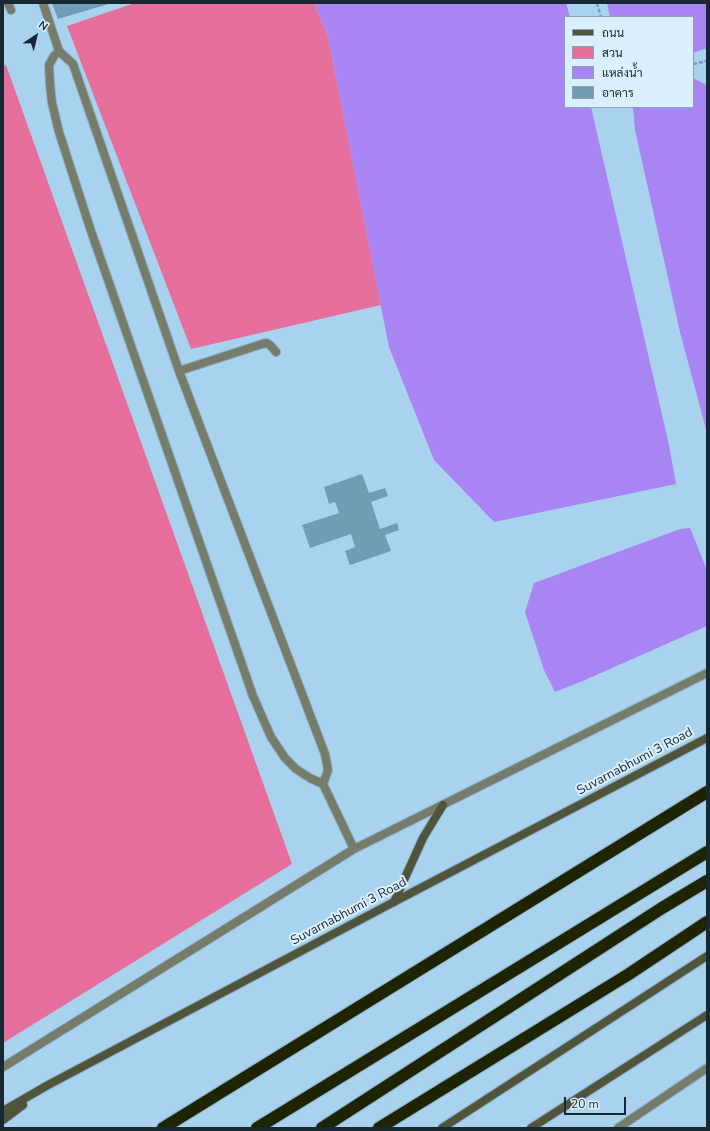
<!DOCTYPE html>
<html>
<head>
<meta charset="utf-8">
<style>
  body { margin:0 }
  #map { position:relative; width:710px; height:1131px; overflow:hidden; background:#a8d2ee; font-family:"Nunito Sans",Sarabun,sans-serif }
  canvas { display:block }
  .frame { position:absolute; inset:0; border:4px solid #172832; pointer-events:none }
  .legend { position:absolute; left:564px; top:16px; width:130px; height:92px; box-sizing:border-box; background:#dbf0fe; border:1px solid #8da0ac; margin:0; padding:5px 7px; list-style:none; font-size:12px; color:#172832 }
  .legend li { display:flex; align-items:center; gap:8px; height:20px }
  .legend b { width:20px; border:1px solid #8da0ac }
  .north { position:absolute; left:16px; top:16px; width:40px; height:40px; -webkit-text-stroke:3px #dbf0fe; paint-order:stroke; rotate:35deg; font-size:11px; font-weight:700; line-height:16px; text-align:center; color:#172832 }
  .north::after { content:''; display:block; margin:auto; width:14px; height:18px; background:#172832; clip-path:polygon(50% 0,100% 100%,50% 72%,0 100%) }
  .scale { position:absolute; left:564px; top:1097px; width:62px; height:18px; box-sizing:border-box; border:2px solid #172832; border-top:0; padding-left:5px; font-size:12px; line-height:14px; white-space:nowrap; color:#172832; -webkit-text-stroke:3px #dbf0fe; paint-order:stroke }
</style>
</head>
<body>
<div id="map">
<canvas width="710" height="1131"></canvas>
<div class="frame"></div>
<ul class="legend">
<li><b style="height:5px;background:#50543b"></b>ถนน</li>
<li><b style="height:11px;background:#e56e9d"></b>สวน</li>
<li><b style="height:11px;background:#a885f3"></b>แหล่งน้ำ</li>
<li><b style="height:11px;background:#729bb6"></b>อาคาร</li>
</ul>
<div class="north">N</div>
<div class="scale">20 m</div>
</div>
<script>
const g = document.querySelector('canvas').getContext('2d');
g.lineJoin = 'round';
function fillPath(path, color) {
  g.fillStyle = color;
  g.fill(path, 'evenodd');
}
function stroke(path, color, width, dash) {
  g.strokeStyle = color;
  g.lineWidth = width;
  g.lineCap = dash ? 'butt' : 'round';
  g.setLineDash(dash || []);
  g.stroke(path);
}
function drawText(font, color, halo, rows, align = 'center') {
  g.font = font + ' "Nunito Sans",sans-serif';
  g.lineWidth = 4;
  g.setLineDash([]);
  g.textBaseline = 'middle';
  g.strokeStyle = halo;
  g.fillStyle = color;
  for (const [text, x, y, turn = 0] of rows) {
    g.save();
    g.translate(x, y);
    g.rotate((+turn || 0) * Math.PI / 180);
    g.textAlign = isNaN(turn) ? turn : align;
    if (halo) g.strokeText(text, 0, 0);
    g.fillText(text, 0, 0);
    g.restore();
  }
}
fillPath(new Path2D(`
  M135 3H314L328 36 381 305 191 349 67 26Z
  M6 65 292 864 3 1043V67Z`), '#e56e9d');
fillPath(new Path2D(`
  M314 3H566L570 17H565V107H591L669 445 676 484 494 522 434 460 389 347 328 36Z
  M607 3H707V48L693 53V17H610Z
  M693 78 705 84 707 89V433L680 332 635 130 633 107H693Z
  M690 528 707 570V626L585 680 555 692 544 670 525 612 534 583 680 529Z`), '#a885f3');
fillPath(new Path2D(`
  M52 3H112L58 19Z
  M362 474 369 493 385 488 388 496 371 502 380 529 397 523 399 530 385 535 391 551 350 565 345 551 355 547 351 534 310 548 302 525 339 513 335 502 329 504 324 487Z`), '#729bb6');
const lane = new Path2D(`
  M8 3 11 10`);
const street = new Path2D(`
  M43 3 59 51 73 64 179 371 325 754 328 770 323 784
  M59 51 54 56 49 65 50 84 52 103 59 132 91 231 253 696 271 737 285 758 296 769 310 778 323 784 354 849
  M179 371 262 344 267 343 271 346 276 352
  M3 1067 354 849 707 673
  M618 1128 707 1068`);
const secondary = new Path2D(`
  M394 902 423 838 443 805
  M3 1111 48 1085 390 904 707 738
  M3 1120 23 1105
  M442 1128 707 956
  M531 1128 707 1015`);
const highway = new Path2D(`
  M163 1128 707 792
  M257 1128 707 852
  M322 1128 662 908 707 881
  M379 1128 629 974 707 922`);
stroke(lane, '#8bb0c8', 10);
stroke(street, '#8bb0c8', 10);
stroke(secondary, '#8bb0c8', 10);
stroke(highway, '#8bb0c8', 14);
stroke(new Path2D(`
  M597 3 601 17
  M693 64 707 61`), '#7b9db3', 2.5, [4, 2]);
stroke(lane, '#777b69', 8);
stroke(street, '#777b69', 8);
stroke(secondary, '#50543b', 8);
stroke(highway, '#1e2300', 12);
drawText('13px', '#172832', '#dbf0fe', [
  ["Suvarnabhumi 3 Road",635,762,-28],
  ["Suvarnabhumi 3 Road",349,912,-28]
]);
</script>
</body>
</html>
